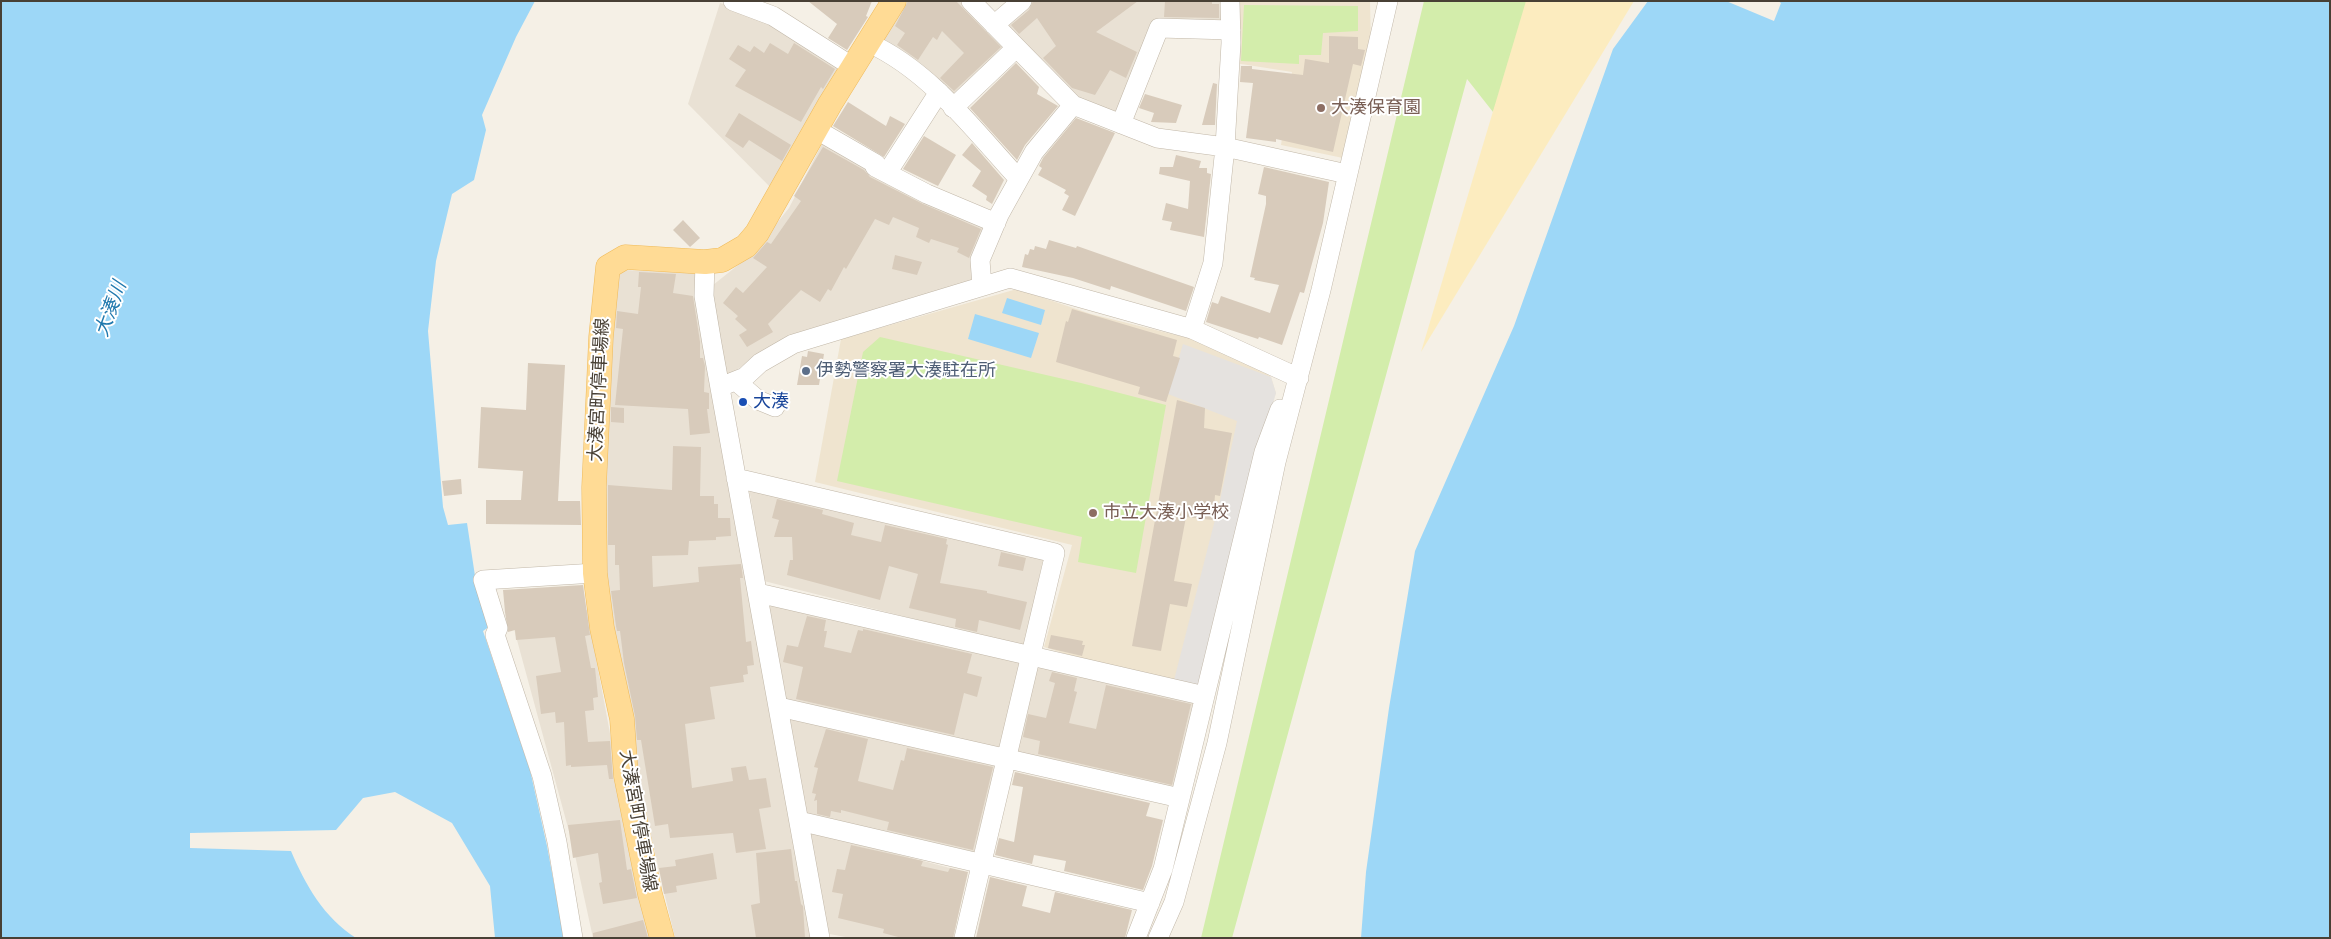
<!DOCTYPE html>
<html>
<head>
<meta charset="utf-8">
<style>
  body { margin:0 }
  #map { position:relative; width:2331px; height:939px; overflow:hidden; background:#f5f0e6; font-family:"Alegreya Sans",sans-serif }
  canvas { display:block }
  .frame { position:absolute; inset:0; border:2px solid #484035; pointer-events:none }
</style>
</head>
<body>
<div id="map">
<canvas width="2331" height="939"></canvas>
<div class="frame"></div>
</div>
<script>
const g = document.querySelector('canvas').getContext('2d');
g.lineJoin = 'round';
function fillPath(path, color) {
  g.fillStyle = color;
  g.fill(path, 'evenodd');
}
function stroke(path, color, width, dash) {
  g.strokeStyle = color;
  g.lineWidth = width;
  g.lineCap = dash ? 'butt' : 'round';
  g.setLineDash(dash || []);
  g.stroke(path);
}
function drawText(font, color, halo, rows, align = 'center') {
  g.font = font + ' "Alegreya Sans","Noto Sans JP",sans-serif';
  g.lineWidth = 4;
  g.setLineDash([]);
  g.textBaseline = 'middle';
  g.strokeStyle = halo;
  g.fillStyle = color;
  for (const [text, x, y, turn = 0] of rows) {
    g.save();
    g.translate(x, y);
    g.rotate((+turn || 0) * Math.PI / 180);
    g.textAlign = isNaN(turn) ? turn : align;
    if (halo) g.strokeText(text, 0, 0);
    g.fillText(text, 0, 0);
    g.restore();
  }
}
fillPath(new Path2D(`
  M904 1H959L1010 47 953 99 878 41Z
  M1028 1H1224L1223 26 1156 24 1119 115 1074 99 1002 25Z
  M720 3 766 16 846 66 774 191 688 104Z
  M823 142 984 227 971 282 786 337 712 386 812 938H675L647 820 598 558 612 278 624 270 693 273 713 285 752 254 789 208Z
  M749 488 1043 559 1025 647 764 581Z
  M765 600 1021 662 1001 751 784 700Z
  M587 610 636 873 655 938H593L573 846 514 629Z
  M1037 666 1194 702 1175 789 1015 753Z
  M786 715 996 766 974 853 802 814Z
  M813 832 965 872 954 938H851L824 933 807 835Z`), '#e9e1d4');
fillPath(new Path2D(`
  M1238 1H1370L1371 47 1343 158 1281 145 1292 72 1235 63Z
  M1017 289 1091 314 1188 338 1260 364 1271 377 1276 393 1172 688 1044 647 1072 545 815 482 841 339Z`), '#efe4cf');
fillPath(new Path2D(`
  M1424 1H1534L1493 112 1467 79 1232 938H1201Z
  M1244 5 1358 6V31L1323 33 1321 55H1299V64L1241 61Z
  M880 337 1081 383 1166 405 1136 573 1078 562 1082 537 837 481 863 352Z`), '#d3edab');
fillPath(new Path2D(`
  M1526 1H1634L1421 352Z`), '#fcecbf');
fillPath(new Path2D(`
  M1183 344 1271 377 1276 393 1253 472 1201 689 1172 688 1220 500 1237 421 1168 394Z`), '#e5e2df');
fillPath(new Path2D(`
  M1 1H535L516 37 482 115 486 130 474 180 452 194 436 261 428 331 443 507 448 525 467 523 475 576 493 624 483 631 530 770 547 846 564 938H495L490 886 452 823 395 792 363 798 336 830 190 833V848L291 851C305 884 324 918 356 938H1Z
  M1648 1H1726L1774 21 1781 3 1778 1H2330V938H1361L1366 872 1389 708 1415 551 1514 326 1613 49Z
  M1007 298 1045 310 1041 325 1002 313Z
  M975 314 1039 333 1031 358 968 339Z`), '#9dd7f7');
fillPath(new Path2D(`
  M808 1H872L866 16 868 17 847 50 828 38 837 24Z
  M908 1H956L1001 47 954 91 940 78 964 53 942 31 937 40 933 37 918 60 897 45 905 33 895 26Z
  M1033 1H1138L1096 32 1137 52 1126 78 1110 70 1095 95 1072 88 1043 58 1056 46 1037 18 1019 34 1011 25 1029 10Z
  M1165 1H1212V4H1219V18L1164 17Z
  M1329 36 1358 37V49L1365 50 1361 66 1353 64 1333 152 1276 139V142L1246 138 1253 83 1240 82 1241 66H1252V69L1303 75 1305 59 1329 63Z
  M770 43 788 54 794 43 835 69 823 89 821 87 801 122 735 86 746 70 729 59 738 45 750 52 754 46 764 53Z
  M1016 63 1039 87 1037 94 1058 106 1025 145 1017 160 970 108Z
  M1213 83 1217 84 1215 125H1202Z
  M1145 94 1182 105 1176 123 1151 122 1154 113 1139 108Z
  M848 102 886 126 890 116 905 124 884 157 833 126Z
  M739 113 791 145 782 161 749 140 743 148 725 136Z
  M1076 118 1115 133 1075 216 1062 210 1069 196 1064 193 1066 190 1038 175 1042 168 1039 166 1043 158Z
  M924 136 956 155 938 186 903 169Z
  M972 143 1004 180 992 204 986 200 987 196 972 186 981 171 962 155Z
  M823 147 864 170 870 177 923 204 981 229 969 258 957 252 959 248 931 239 929 243 916 237 919 228 893 217 889 225 875 219 846 269 844 267 831 291 828 289 820 302 801 290 768 324 773 332 747 347 739 335 747 330 735 319 738 316 723 303 736 287 743 293 767 267 753 258 767 242 771 244 801 201 794 196Z
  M1176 155 1201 161 1199 168H1207V173L1211 174 1204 237 1170 230 1172 222 1162 220 1166 203 1188 209 1190 181 1159 174 1160 167H1173Z
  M1264 167 1329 182 1323 223 1304 293 1300 292 1282 345 1259 337 1258 339 1206 322 1212 302 1218 304 1221 296 1270 313 1279 285 1254 280 1255 278 1250 277 1266 204V196L1258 194Z
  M683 220 700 238 690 247 673 230Z
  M1049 240 1076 248 1077 246 1194 287 1186 311 1111 286 1110 290 1073 278 1022 267 1025 254 1028 255 1030 249 1034 250 1035 246 1046 249Z
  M895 255 922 262 917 275 892 269Z
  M639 272 676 274 673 293 693 296 700 342V358H703L705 366 704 392 709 393V409H707L710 433 690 435 688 409 615 405 623 329 616 328 617 311 638 314 641 287H638Z
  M1072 309 1177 340 1173 356 1180 358 1166 402 1138 394 1140 387 1056 362 1066 321 1068 322Z
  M808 351 824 354 819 385H797L802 356 807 357Z
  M528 363 565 365 558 501H580L581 525 486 524V500H521L523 471 478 468 481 407 526 410Z
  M1177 400 1205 408 1204 428 1232 433 1220 496 1215 495 1213 520 1186 517 1174 581 1192 584 1187 607 1170 604 1161 651 1132 646Z
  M611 407 624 408V423L611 422Z
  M673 446 701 447 700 496H714V504H718V518H730L731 536 716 537V540L689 541 688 555 652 556 653 587 699 582 698 567 741 564 743 578H740L746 642 751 641 754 665 747 666 748 674 743 675 744 682 710 687 715 719 685 724 692 788 733 781 731 768 746 766 749 780 766 778 771 807 759 809 766 849 736 853 733 833 670 838 668 824 655 826 641 740H637L635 716 624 663 620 631H617L616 626 611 591 620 590 619 565H615V545H608V485L672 490Z
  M461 479 462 494 444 496 442 481Z
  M777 499 823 510 822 514 854 523 851 535 881 542 885 525 947 539 946 544 948 545 940 583 987 591V593L1027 602 1020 630 979 620 977 632 955 627 956 619 909 608 918 574 889 566 880 600 787 575 790 560H793L792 537H774L779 520 772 518Z
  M1001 552 1026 558 1023 571 998 566Z
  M583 585 590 635 585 636 591 668H595L598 697 593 698 594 710 585 711 588 742 610 741 613 779H609L607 765 571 767V765L566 766 564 722 556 723 555 712 541 714 536 676 561 672 555 637 516 640 515 630 508 632 505 612 503 590Z
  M807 616 826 620 824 631H827L824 647 851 653 858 630 863 631V629L972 654 967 673 982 677 977 697 964 693 954 735 796 699 803 667 783 662 787 645 798 647Z
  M1051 635 1083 641 1082 645H1085L1082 656 1048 648Z
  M1052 672 1077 678 1074 691 1077 692 1069 723 1096 729 1106 685 1191 704 1172 785 1038 754 1040 741 1023 737 1028 714 1046 718 1055 683 1049 681Z
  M826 729 868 739 858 781 893 790 901 760 904 761 907 748 993 767 973 850 887 830 889 822 841 810V813L831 811 830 817 817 814V800L814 801 816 794 812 793 818 768 814 767Z
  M1015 772 1150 803 1146 816 1163 820 1152 866 1143 890 1064 871 1066 861 1034 855 1032 864 995 855 999 838 1014 842 1023 787 1012 785Z
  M620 820 627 870 631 869 637 898 603 904 599 883 602 882 598 853 573 858 568 825Z
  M851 845 923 861 921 866 948 872 950 868 968 872 953 938H902L883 933 884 929 838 918 843 894 832 892 837 869 845 870Z
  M791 849 795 881H797L801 904 803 906 805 938H756L751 905 760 903 756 853Z
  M713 853 717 879 676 886 677 892 664 894 659 868 676 866 675 860Z
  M990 877 1027 886 1022 906 1050 913 1055 892 1132 910 1125 938H976Z
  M643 920 648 938H593V933Z`), '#d8cbbb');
const minor = new Path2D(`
  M733 1 773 16 853 67
  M971 1 1073 105 1157 138 1225 147 1338 172
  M994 25 1022 1
  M869 43C930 71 973 129 1018 178
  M953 108 1016 48
  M1121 124 1159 28 1231 30
  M817 130 876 164 875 167 927 194 996 223
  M887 173 939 92
  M705 262 704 296 712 344 820 938
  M982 286 980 260 999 215 1034 152 1073 105
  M1192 329 1213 263 1225 147 1231 43 1230 1
  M736 381 758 400 775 407
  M720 387 745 377 760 363 793 344 1010 278 1192 329 1299 378
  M736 478 1055 553 964 938
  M758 593 1205 696
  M779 707 1180 798
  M799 821 1150 903
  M573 938 557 842 542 776 495 635 498 628 483 580 595 573
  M1136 938 1163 869 1264 452 1280 409
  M1158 938 1174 902 1217 743 1276 462 1321 290 1388 1`);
const major = new Path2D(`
  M662 938 650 894 626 776 622 719 602 628 595 573 594 487 601 337 608 267 625 257 705 262 722 260 746 246 757 233 830 104 894 1`);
stroke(minor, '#c1b7a8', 20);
stroke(major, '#efba5a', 25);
stroke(minor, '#fff', 19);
stroke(major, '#ffdb95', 24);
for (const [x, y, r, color] of [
  [1321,108,5,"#8d6e63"],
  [806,371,5,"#5c6f8a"],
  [743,402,5,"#1a4fb4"],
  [1093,513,5,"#8d6e63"]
]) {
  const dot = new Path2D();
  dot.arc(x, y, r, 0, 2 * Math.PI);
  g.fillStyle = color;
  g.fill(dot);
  stroke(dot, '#fff', 2);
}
drawText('18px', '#785e54', '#fff', [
  ["大湊保育園",1331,108],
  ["市立大湊小学校",1103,513]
], 'left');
drawText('18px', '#4e5e75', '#fff', [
  ["伊勢警察署大湊駐在所",816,371]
], 'left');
drawText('18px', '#484035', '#fff', [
  ["大湊宮町停車場線",599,390,-87],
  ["大湊宮町停車場線",638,821,80]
]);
drawText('18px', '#164399', '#fff', [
  ["大湊",753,402]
], 'left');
drawText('italic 19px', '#2179ae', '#fff', [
  ["大湊川",111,309,-70]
]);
</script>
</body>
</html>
